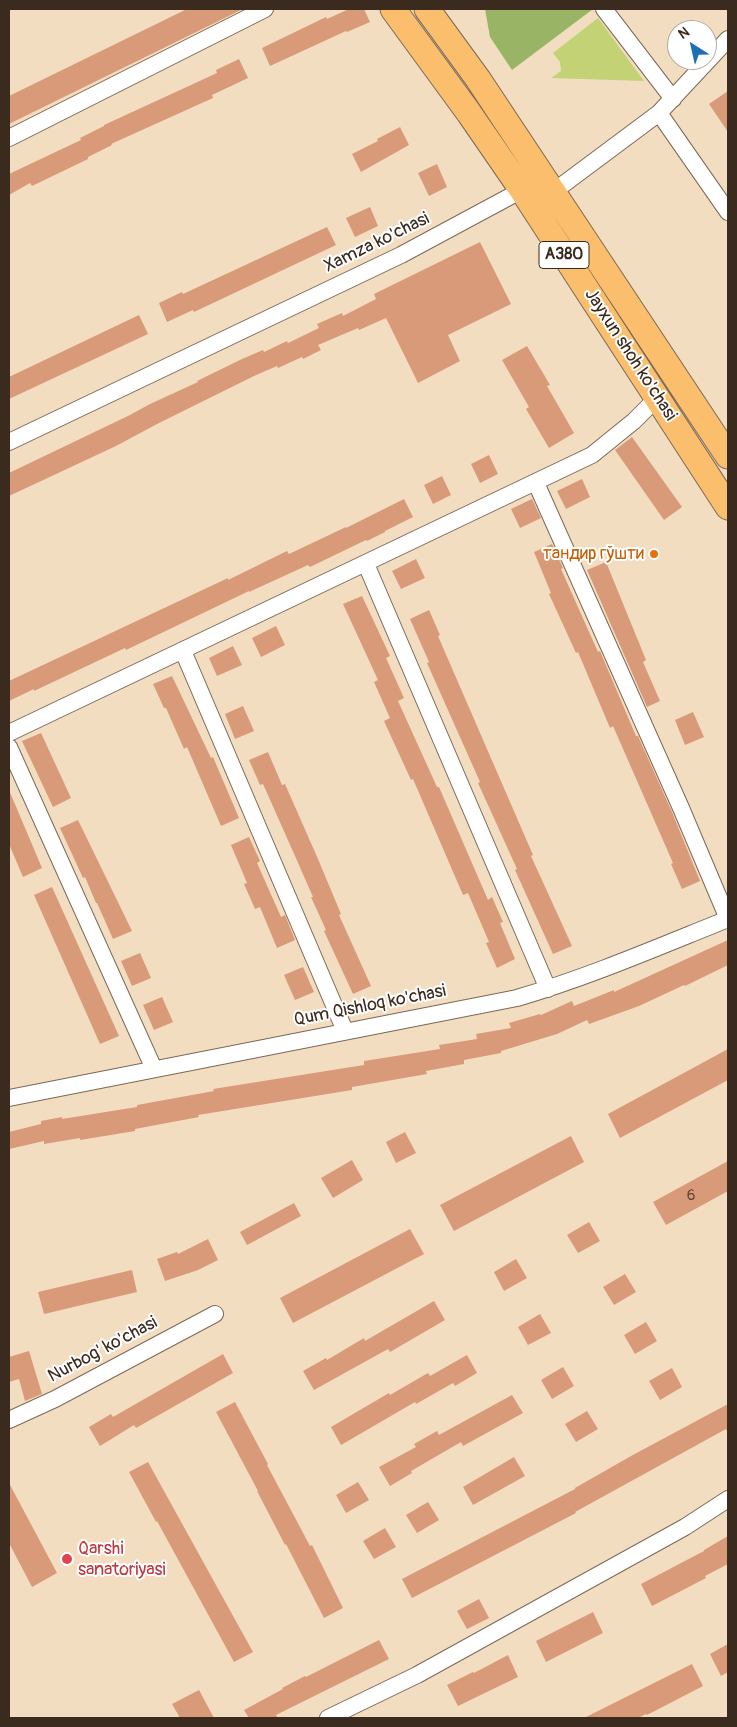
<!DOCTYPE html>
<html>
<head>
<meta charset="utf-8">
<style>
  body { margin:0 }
  #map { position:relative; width:737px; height:1727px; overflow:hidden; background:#f2ddc0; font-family:Pangolin,sans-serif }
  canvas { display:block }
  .frame { position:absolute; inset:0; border:10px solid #3b2a1e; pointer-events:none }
  .north { position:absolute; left:667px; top:20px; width:50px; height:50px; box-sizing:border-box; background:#fff; border:1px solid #b1aaa5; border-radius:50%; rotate:325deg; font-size:14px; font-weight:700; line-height:20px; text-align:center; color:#3b2a1e }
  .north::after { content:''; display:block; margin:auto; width:18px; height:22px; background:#1f6fb2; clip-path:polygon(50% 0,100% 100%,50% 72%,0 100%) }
</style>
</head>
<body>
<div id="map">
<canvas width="737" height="1727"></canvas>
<div class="frame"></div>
<div class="north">N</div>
</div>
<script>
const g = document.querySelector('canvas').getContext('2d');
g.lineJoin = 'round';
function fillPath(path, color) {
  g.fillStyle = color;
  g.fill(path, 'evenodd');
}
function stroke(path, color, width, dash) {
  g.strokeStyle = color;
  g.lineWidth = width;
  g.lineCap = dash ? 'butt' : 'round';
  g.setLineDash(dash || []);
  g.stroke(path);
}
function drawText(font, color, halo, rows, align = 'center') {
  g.font = font + ' Pangolin,sans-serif';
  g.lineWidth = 4;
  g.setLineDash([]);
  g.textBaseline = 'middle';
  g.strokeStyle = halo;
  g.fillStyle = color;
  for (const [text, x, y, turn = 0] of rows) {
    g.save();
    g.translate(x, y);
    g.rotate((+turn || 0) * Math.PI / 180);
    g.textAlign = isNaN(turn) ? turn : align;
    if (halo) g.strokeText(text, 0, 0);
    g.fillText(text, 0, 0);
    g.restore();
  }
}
fillPath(new Path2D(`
  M598 18 644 81 551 78 561 71 560 62 553 53Z`), '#c3d274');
fillPath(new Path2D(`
  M485 9H593L512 70 490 37Z`), '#9ab466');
fillPath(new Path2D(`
  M187 9H243L9 124V96Z
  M349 9H364L370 22 347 32 346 31 270 66 262 48 326 17 327 19Z
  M239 59 248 78 212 95 213 98 111 144 112 145 88 157V159L32 186 30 183 9 195V174L81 140 80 138 104 126V125L217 73 216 70Z
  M728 91V132L709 104Z
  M400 127 409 145 361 172 352 154 378 141 377 139Z
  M437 164 447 187 429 196 418 173Z
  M370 207 378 226 355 237 346 218Z
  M327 227 336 245 194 312 193 310 167 322 159 303 182 292 183 294Z
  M480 242 511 304 448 335 460 361 418 383 386 318 359 330 358 328 318 345 321 350 303 359 302 357 278 368 277 366 254 376 157 424 116 446 9 496V473L130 415 150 404 198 382 197 381 242 359 263 350 264 352 287 341 288 343 319 328 317 324 342 313 343 316 376 299 374 294Z
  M139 315 148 334 9 399V377Z
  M527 346 550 385 547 386 574 433 549 448 526 409 529 407 502 360Z
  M632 437 682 507 664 520 615 450Z
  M489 455 498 474 480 483 471 464Z
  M442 476 451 495 433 504 424 485Z
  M582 479 590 497 566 509 557 491Z
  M404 499 413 517 385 531V532L367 541 366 540 310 567 308 565 249 592V591L126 650 125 648 34 691V689L9 701V681L228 578V580L287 551 289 554 346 527V528Z
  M532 499 541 518 520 528 511 509Z
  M552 544 563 568 561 569 598 652 600 651 636 736H638L672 812 700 881 682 889 671 864 673 863 613 726 610 728 578 652 576 653 549 594 551 593 534 552Z
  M416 559 425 578 401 589 392 571Z
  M606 562 646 660 643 662 660 701 647 707 587 570Z
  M362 596 390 656 386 658 404 698 398 701 437 787H439L488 900 492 897 503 922 500 923 515 959 497 968 486 943 489 942 468 893 463 895 413 779 411 780 384 721 390 718 374 682 378 680 343 604Z
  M429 610 440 635 438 636 533 855 531 856 572 946 553 954 515 870 517 869 478 783 480 782 427 663 429 662 410 619Z
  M276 626 285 645 261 657 252 638Z
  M233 646 242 665 217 676 209 658Z
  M172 676 211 758 213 757 239 818 221 826 187 747 184 749 166 708H164L153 684Z
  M243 706 254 731 235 739 225 714Z
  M693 712 704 737 685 745 675 720Z
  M41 733 71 798 53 807 22 741Z
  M268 752 282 785 285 784 318 859 341 914 339 915 371 986 353 994 324 931 326 930 311 897H313L295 856 263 784 260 785 249 760Z
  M9 790 42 868 23 877 9 844Z
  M78 820 132 931 113 939 97 903H96L85 877 83 878 60 828Z
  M249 837 260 861 257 863 281 917 285 915 295 940 277 948 260 907 255 909 244 884 247 883 231 845Z
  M52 887 119 1036 100 1044 34 895Z
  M728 940V965L685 986 684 985 639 1006 589 1024 587 1020 557 1034 501 1051V1053L464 1060V1064L426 1071 427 1074 352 1087V1090L198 1115 199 1117 135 1129V1131L80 1140V1138L44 1144V1141L9 1149V1132L41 1124V1121L62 1117V1119L137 1107V1105L214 1091 213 1089 364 1065V1061L440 1049 439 1045 477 1039 476 1034 511 1028 509 1023 540 1014 541 1015 572 1001 574 1006 614 990V992Z
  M140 953 151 978 132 986 121 961Z
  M303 967 314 992 295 1000 284 975Z
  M162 997 173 1022 154 1030 143 1005Z
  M728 1049V1080L620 1138 608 1114Z
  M405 1132 416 1153 396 1163 386 1142Z
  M571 1136 584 1162 454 1231 440 1205Z
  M352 1160 363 1180 333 1198 321 1178Z
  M728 1161V1191L666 1225 653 1202Z
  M294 1203 301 1216 247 1245 240 1232Z
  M589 1222 600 1241 578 1253 567 1235Z
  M410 1229 424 1254 293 1323 280 1298Z
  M208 1239 218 1260 198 1270 165 1281 157 1259 177 1252 178 1254Z
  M516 1259 527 1278 504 1291 494 1272Z
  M132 1270 137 1292 44 1314 38 1292Z
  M625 1274 636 1292 614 1305 603 1287Z
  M434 1301 445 1320 390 1352 388 1349 314 1390 303 1371 326 1358 327 1360 364 1338 365 1341Z
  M540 1314 551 1333 528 1345 518 1327Z
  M646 1322 657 1341 635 1354 624 1335Z
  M29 1351 42 1394 25 1401 19 1379 9 1382V1357Z
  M223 1354 233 1373 136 1428 134 1425 100 1446 89 1427 111 1414 113 1417Z
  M467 1355 477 1373 455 1386 453 1383 416 1404 415 1402 341 1445 331 1427 389 1393 390 1395 428 1373 430 1376Z
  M563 1367 574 1386 552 1399 541 1380Z
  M672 1368 682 1387 660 1400 649 1381Z
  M512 1395 523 1413 463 1446 461 1442 411 1471 412 1473 390 1486 379 1467 416 1447 414 1444 437 1431 439 1435Z
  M235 1402 268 1464 267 1465 310 1546 312 1545 343 1608 324 1618 286 1544 285 1545 257 1491H258L216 1412Z
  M728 1404V1434L726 1429 575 1512 576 1513 412 1598 402 1579 575 1489V1488L631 1456Z
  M587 1411 598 1429 576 1442 565 1424Z
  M514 1457 525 1476 473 1505 463 1487Z
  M148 1462 253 1652 234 1662 157 1521 156 1522 129 1472Z
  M358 1482 369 1500 346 1513 336 1495Z
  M9 1483 57 1573 32 1587 9 1543Z
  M428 1502 439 1520 417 1533 406 1515Z
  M385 1528 396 1547 374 1559 363 1541Z
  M728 1536V1564L705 1576 706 1578 652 1606 641 1584 704 1551V1550Z
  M479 1599 489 1618 467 1629 457 1611Z
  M593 1612 603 1633 546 1662 536 1641Z
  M379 1640 389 1659 276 1715 278 1718H249L244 1710 283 1689 282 1688 305 1676 306 1677Z
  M728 1644V1672L721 1676 710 1654Z
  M508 1655 518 1677 458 1706 447 1685 473 1672 474 1673Z
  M692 1664 703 1686 647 1715 646 1714 638 1718H584Z
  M199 1690 214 1718H180L172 1704Z`), '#d99a79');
const minor = new Path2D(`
  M604 9 673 99
  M659 113 728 212
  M9 138 265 9
  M9 442 401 255 522 190 553 192 659 113 728 39
  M536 483 681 808 728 919
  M366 564 548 989
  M183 651 345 1031
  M9 733 592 455 634 421 658 397
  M9 747 154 1069
  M9 1098 517 998C589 977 658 947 728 919
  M9 1420 55 1399 215 1314
  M328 1718 417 1675 685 1527 728 1499`);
const highway = new Path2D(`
  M393 9 469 113 522 190 728 507
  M427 9 478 79 728 456`);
stroke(minor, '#7b6957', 18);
stroke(highway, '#7b6957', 27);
stroke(minor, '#fff', 16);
stroke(highway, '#fabe6d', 25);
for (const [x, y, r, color] of [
  [654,554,5,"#e8710a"],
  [67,1559,6,"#e0444e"]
]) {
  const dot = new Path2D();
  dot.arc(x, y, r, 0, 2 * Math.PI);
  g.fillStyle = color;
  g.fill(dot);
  stroke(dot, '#fff', 2);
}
drawText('15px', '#624635', null, [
  ["6",691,1196]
]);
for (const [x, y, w] of [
  [564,255,50]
]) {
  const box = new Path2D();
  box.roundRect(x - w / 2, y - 13.5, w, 27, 4);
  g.fillStyle = '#fff';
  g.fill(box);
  stroke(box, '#3b2a1e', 1);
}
drawText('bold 16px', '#3b2a1e', null, [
  ["A380",564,255]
]);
drawText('18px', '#3b2a1e', '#fff', [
  ["Xamza ko'chasi",377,243,-26],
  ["Jayxun shoh ko'chasi",630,355,57],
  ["Qum Qishloq ko'chasi",370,1006,-11],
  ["Nurbog' ko'chasi",103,1350,-28]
]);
drawText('18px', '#c56008', '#fff', [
  ["тандир гўшти",644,554]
], 'right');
drawText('18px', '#be3a42', '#fff', [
  ["Qarshi",78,1549],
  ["sanatoriyasi",78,1570]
], 'left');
</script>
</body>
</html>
